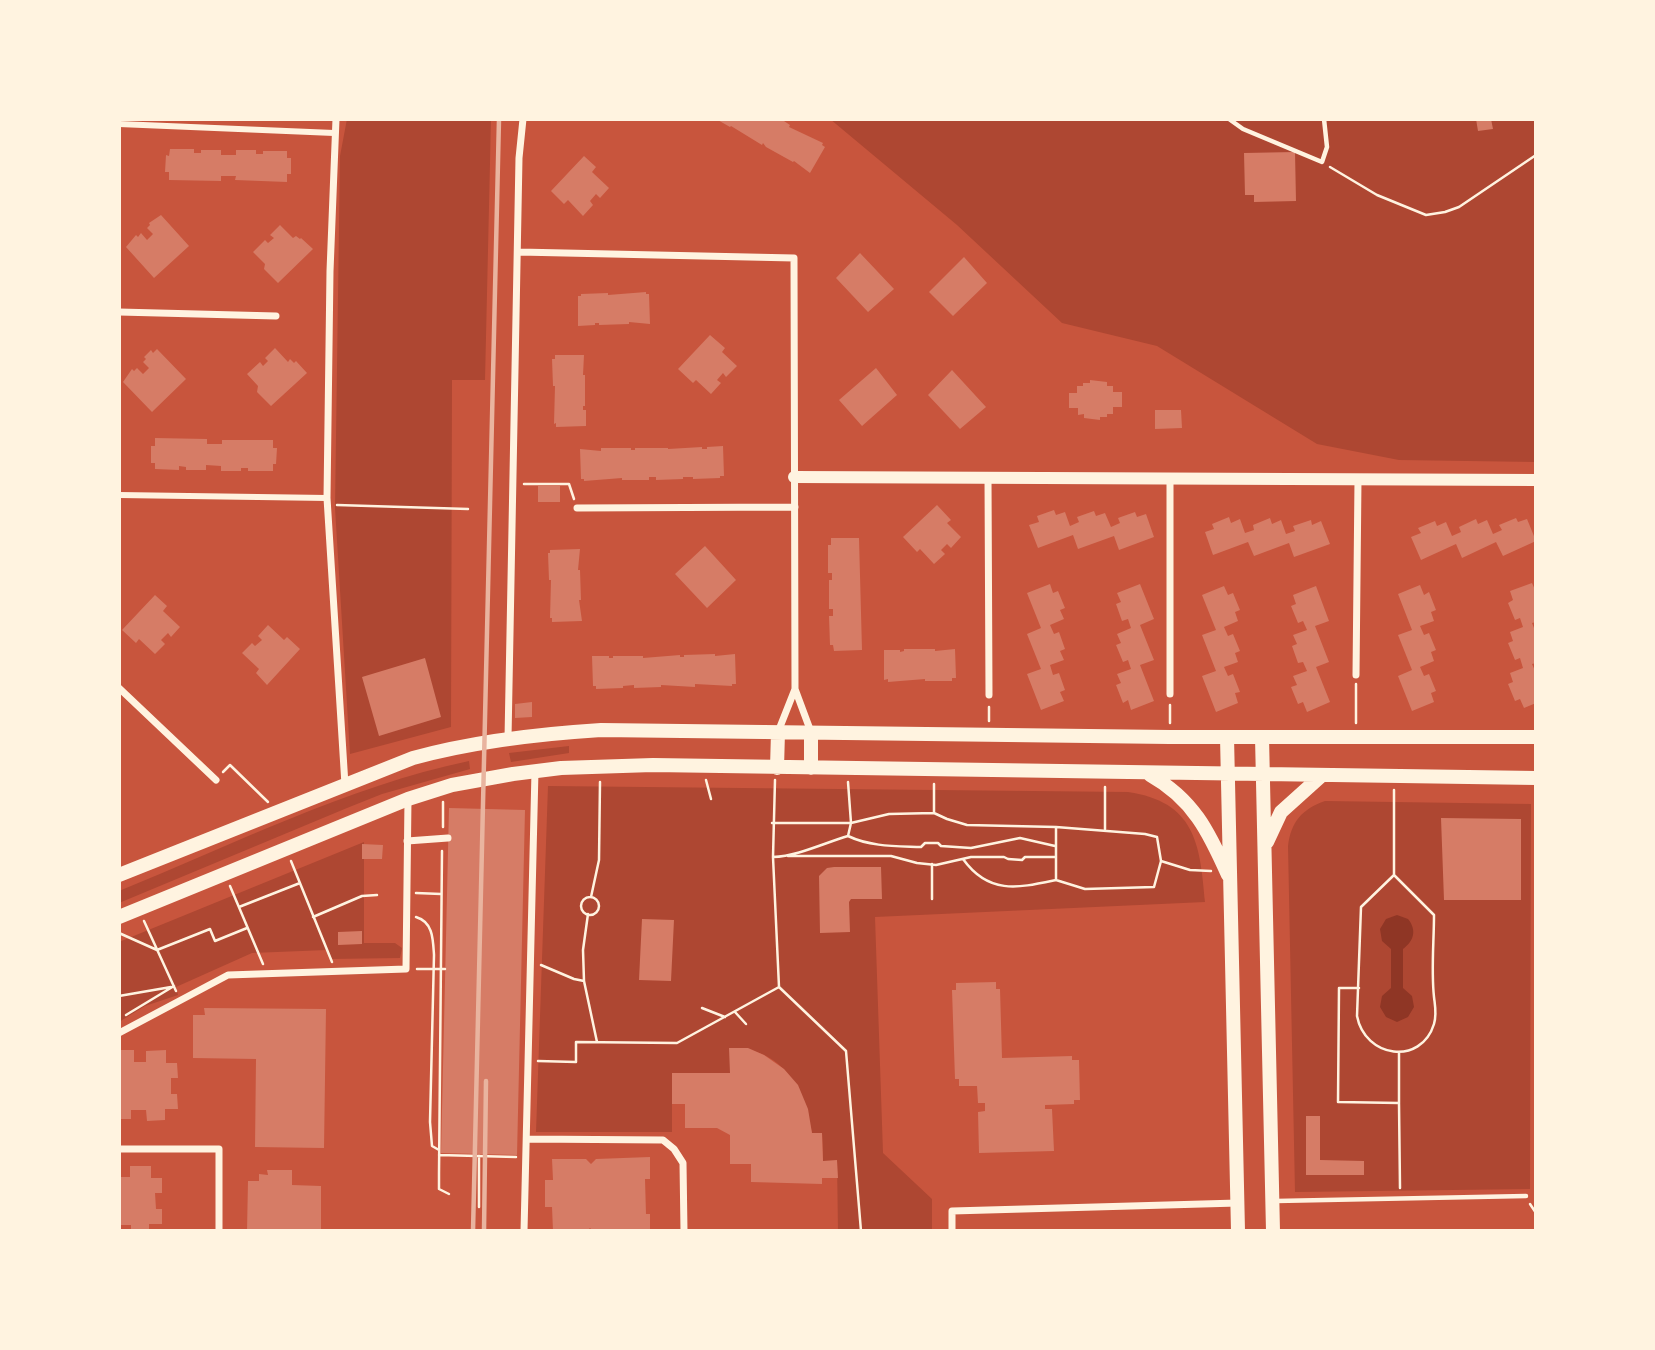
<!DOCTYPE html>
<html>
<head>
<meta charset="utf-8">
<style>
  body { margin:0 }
  #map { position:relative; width:1655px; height:1350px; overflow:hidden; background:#c8553d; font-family:"Roboto Condensed",sans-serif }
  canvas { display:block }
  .frame { position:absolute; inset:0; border:121px solid #fff3e0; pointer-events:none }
</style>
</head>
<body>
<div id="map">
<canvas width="1655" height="1350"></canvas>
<div class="frame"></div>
</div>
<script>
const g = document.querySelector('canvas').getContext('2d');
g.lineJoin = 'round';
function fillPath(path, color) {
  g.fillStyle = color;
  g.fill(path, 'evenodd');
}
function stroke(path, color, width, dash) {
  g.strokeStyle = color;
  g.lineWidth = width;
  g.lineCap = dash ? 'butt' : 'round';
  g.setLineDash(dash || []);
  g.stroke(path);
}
fillPath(new Path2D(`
  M347 119H491L485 380H452L451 727 350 754 335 508 340 156Z
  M830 119H1536V462L1399 460 1317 444 1157 346 1062 323 957 225Z
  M569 746V753L511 762 509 753Z
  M469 761 470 769 382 794 347 808 119 903V891C235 844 346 787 469 761Z
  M548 786 1128 792C1195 802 1200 843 1205 902L875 917 883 1153 932 1199V1231H838L837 1161H823L822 1133H812C804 1087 782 1048 730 1048V1073H672V1132H536Z
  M1325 801 1531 804 1530 1189 1295 1192 1288 846C1291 822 1302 809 1325 801Z
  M364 842V943H395L402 948 400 958 330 959 327 950 252 953 176 987 178 995 145 1006 119 1022V942Z`), '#ae4732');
fillPath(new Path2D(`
  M1397 915 1408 919C1417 930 1414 941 1403 949V988L1412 996 1414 1007 1408 1017 1397 1022 1386 1017 1380 1007 1382 996 1391 988V949L1382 941 1380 929 1386 919Z`), '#8f3625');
fillPath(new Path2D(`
  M716 119H781L790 125 789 127 823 143 822 145 825 147 810 173 794 161 793 162 766 147 763 143 762 145 731 126 730 127Z
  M1476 119H1491L1493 129 1478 131Z
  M170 149H194V153H201V150H221V155H236V150H256V154H263V151H287V158H291V174H287V182L235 180 236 176H221V181L169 180V172H165L166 155 169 156Z
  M1295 152 1296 201 1254 202V195H1245L1244 153Z
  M584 156 596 167 592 172 609 188 600 198 596 194 590 201 593 205 583 216 568 200 564 204 551 191Z
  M161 215 189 246 154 278 126 247 136 235 138 237 141 233 147 240 153 234 147 228 150 225 149 223Z
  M280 225 293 238 296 236 300 239 301 238 313 249 278 283 264 269 265 264 253 252 265 240 268 243 274 238 270 235Z
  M860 253 894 289 868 312 836 278Z
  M964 257 987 283 953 316 929 292Z
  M646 292V294H649L650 324 629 322V324L599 325V323H595V325L578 326V296H581V294L608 293V295Z
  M710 335 725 348 722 352 737 366 726 377 723 373 717 380 721 383 711 394 696 380 693 383 678 369Z
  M275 348 288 362 290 359 294 363 296 361 307 373 271 406 257 392 258 386 247 374 260 362 263 366 268 361 265 358Z
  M157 349 186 379 152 412 123 382 132 369 134 371 137 368 143 374 149 368 143 362 146 359 144 357 151 350 153 353Z
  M555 355H584L583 375H585V406H583V410H586V426L556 427V423L554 424 555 386H553L552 359H555Z
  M876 368 897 395 862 426 839 400Z
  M952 370 986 407 960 429 928 395Z
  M1090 380 1107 382V386H1113V392H1122V407H1113V414H1107V417H1100V420L1084 418V414L1078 415V408H1069V393H1077V386H1083V383H1090Z
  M1155 410H1181L1182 428 1155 429Z
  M155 438 207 439V444H222V440H273V448H277L276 464H273V471H248V468H241V471H221V466L206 465V470H186V467L179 466V470L155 469V463H151V446H155Z
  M723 446 724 476H720V478L693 479V477H683V479L656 480V477H649V480H622V478L584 481V479H581L580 449 601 451V448H631V450H635V448H668V449L702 447V449H707V447Z
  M538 486H560V502H538Z
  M937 505 951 520 947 523 961 537 951 548 947 544 941 550 945 554 934 564 920 549 917 552 903 537Z
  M1054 510 1056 515 1065 512 1070 526 1079 522 1077 517 1094 511 1096 516 1105 513 1111 527 1120 523 1118 518 1135 512 1137 517 1146 514 1154 537 1119 550 1114 536 1078 549 1073 535 1038 548 1029 525 1039 522 1037 516Z
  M1229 517 1231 523 1240 519 1245 533 1254 530 1253 525 1270 518 1272 524 1281 520 1286 534 1295 531 1293 526 1311 520 1312 525 1321 521 1330 544 1294 557 1289 543 1254 556 1248 542 1213 555 1205 532 1214 529 1212 524Z
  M1516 518 1518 522 1527 519 1536 541 1503 556 1496 542 1462 558 1456 544 1421 560 1411 537 1421 533 1418 528 1435 521 1437 526 1446 522 1452 536 1461 532 1459 527 1476 519 1478 524 1487 520 1493 534 1502 530 1499 525Z
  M831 538H859L862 650 834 651 833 645H830L829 616H833V609H829V580H832V573H828V545H831Z
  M705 546 736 580 707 608 675 574Z
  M580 549 578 570H580L581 600H579L582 621 552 622V618H550L551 580H549L548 553H550V550Z
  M1532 583 1536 592V622L1532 623 1536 633V663L1532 664 1536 673V703L1524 708 1520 699 1515 701 1508 684 1513 682 1510 673 1523 668 1520 658 1515 660 1508 643 1513 641 1510 632 1523 627 1520 618 1515 620 1508 603 1513 600 1510 591Z
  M1050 584 1053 593 1058 591 1065 608 1060 610 1064 619 1050 625 1054 634 1059 632 1065 649 1060 651 1064 660 1050 665 1053 675 1059 673 1065 690 1060 692 1064 701 1041 710 1027 674 1041 669 1027 634 1041 628 1027 593Z
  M1140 584 1154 619 1140 625 1154 660 1140 665 1154 701 1131 710 1128 700 1123 703 1116 685 1121 683 1117 674 1131 669 1128 660 1123 662 1116 645 1121 643 1117 634 1131 628 1128 619 1122 621 1116 604 1121 602 1117 593Z
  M1420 585 1424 595 1429 592 1436 610 1431 612 1434 621 1420 626 1424 635 1429 633 1436 650 1431 652 1434 661 1420 667 1424 676 1429 674 1436 691 1431 693 1434 702 1412 711 1398 676 1412 670 1398 635 1412 630 1398 594Z
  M1224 586 1228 595 1233 593 1240 610 1235 612 1238 621 1224 627 1228 636 1233 634 1240 651 1235 653 1238 662 1224 667 1228 676 1233 674 1240 692 1235 693 1238 703 1216 712 1202 676 1216 671 1202 635 1216 630 1202 595Z
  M1316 586 1329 621 1315 626 1329 662 1316 667 1330 702 1307 712 1303 702 1298 704 1291 687 1297 685 1293 676 1307 671 1303 662 1298 663 1292 646 1297 644 1293 635 1307 630 1303 621 1298 623 1291 606 1296 604 1293 595Z
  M155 595 167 606 163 611 180 627 171 637 168 633 161 640 165 644 155 654 139 639 136 643 122 630Z
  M268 625 284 640 287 637 300 649 267 685 256 673 259 669 242 653 252 643 255 646 262 640 258 636Z
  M904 649H935V651L955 649 956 678H952V681H925V679L888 682V679L884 680V650H900V652L904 651Z
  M715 654V656L735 654 736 684H732V686L695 684V687L661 685V687L634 688V685L623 686V688L596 689V686H593L592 656H609V658H613V656H643V658L680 655V657H684V655Z
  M425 658 441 717 379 736 362 677Z
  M532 702V717L515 718V704Z
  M449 808 525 810 517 1155 441 1153Z
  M1441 818 1521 819V900H1444Z
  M362 844 383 845 382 859H362Z
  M834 867H881L882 899H851L849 902 850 932 820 933 819 876 827 868Z
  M642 919 674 920 671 981 639 980Z
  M362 931V944L338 945V932Z
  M996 982V989H1000L1002 1058 1072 1056V1060H1079L1080 1100H1074V1104L1045 1105V1109H1052L1054 1151 979 1153 978 1112 985 1111V1103H978L977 1086H959V1079H955L952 990H956V983Z
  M204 1008 326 1009 324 1148 255 1147 256 1059 193 1058V1015H205Z
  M729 1048H748L764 1055 784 1069 798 1085 808 1109 812 1133H822L823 1161 837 1160 838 1178H822V1184L751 1182V1164H730V1135L717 1128H685V1104H672V1073H730Z
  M119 1050H134V1062H146V1051L166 1050V1063H177L178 1078H171V1094H177L178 1109H165V1120L147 1121 146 1110H131V1119H119Z
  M1306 1116H1320V1160L1364 1161V1175H1306Z
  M650 1157V1179H645L646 1214H650V1231H593L590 1228 587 1231H553L552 1207H545V1180H553L552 1159H586L591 1164 596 1159Z
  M130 1166H151V1178H162V1193H155L156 1209H162V1224H149V1231H131V1225H119V1177H130Z
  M267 1170H292V1185L321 1186V1231H247L248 1181H259V1174L268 1175Z`), '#d67c66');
stroke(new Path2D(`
  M1330 167 1377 195 1426 215 1445 212 1459 207 1536 155
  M524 484H569L574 499
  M337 505 468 509
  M989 707V721
  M1170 723V705
  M1356 723V684
  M223 772 230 765 268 802
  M706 780 711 799
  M775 780 773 857 779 987 846 1051 861 1231
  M934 812V784
  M772 823H851L889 814 934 813 947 819 967 825 1056 827
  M443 827V802
  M1105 829V787
  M848 836C871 847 896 846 921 847L925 843H938L941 846 971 848 1020 838 1055 846
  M442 851 439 1173V1189L449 1194
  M788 856H891L917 863 936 865 971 857H1004L1008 859 1022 860 1025 857H1056
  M773 857C798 856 824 843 848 836L851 823 848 782
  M963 859C989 895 1018 888 1056 880V827L1145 834 1157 837 1161 861 1190 870 1211 871
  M291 861 332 962
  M1394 875 1434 915C1434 942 1431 970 1434 997 1435 1006 1437 1014 1434 1024 1421 1066 1365 1058 1357 1016L1361 907 1394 875V790
  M1056 880 1085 889 1154 887 1161 861
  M230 886 263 964
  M416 893 441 894
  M591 897 599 860 600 782
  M581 906a9 9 0 1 1 18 0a9 9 0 1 1-18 0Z
  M932 899V864
  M239 907 300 883
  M313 917 362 896 377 895
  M416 917C433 922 433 939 434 955L430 1122 432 1146 439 1150
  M144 921 176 991
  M119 933 157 950 210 929 215 941 247 928
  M541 965 574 979 584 981 597 1042
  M417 969H445
  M584 981 583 950 588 914
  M1359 988H1339L1338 1102 1399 1103 1400 1188
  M119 996 171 987
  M702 1008 725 1017
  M735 1012 746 1024
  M126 1015 174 986
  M1399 1052V1103
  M538 1061 576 1062V1042L677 1043 779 987
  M439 1155 516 1157
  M1530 1204 1536 1213
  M479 1207V1156`), '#fff3e0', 2.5);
stroke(new Path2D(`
  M1229 119 1243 129 1322 162 1327 147 1324 119
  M1276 1201 1526 1196`), '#fff3e0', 4.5);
stroke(new Path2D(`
  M119 124 334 133
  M119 495 327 498`), '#fff3e0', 6);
stroke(new Path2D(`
  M336 119 330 271 327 498 345 785
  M519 252 794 258 795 689
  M119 312 276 316
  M988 477 989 695
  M1170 478V694
  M577 508 795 507
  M1356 675 1358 480
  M119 688 216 780
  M778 732 795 689 811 732
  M508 738 519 158 523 119
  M407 841 448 838
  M119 1033 228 975 406 969 408 799
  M527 1139 663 1140 674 1149 683 1163 684 1231
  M119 1149H219V1231
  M524 1231 535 771
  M952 1231V1211L1238 1203`), '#fff3e0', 7);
stroke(new Path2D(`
  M794 477 1536 480`), '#fff3e0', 12);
stroke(new Path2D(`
  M811 733V768
  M1227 737 1238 1231
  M1262 737 1273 1231
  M777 768 778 732
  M1150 775C1193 799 1209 832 1228 875
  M1267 842 1281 812 1321 776
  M119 875 413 758C475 741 537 734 601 730L1170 737H1536
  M119 917 408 799 452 785 513 774 561 768 653 765 1536 778`), '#fff3e0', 14);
stroke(new Path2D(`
  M473 1231 499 119
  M484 1231 486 1081`), '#e9b49f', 4.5);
</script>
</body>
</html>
